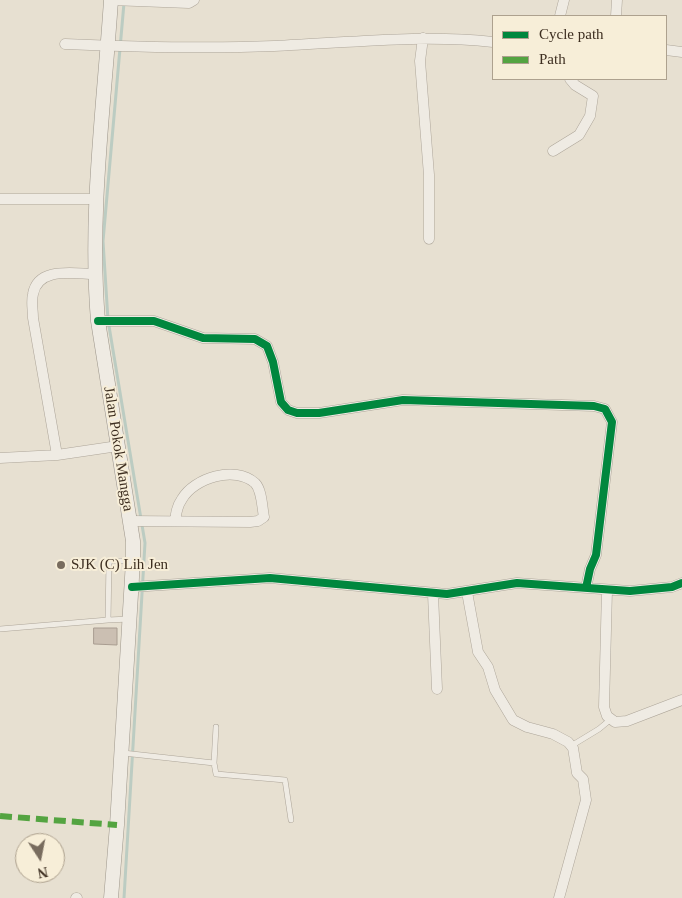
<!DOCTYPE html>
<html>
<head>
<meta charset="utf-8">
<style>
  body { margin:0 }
  #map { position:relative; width:682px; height:898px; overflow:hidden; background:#e7e0d1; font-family:Georgia,serif }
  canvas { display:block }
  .legend { position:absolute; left:492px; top:15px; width:175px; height:65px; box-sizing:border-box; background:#f7eed8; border:1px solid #ada18e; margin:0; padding:6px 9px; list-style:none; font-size:15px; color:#3d2e20 }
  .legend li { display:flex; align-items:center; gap:10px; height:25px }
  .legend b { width:25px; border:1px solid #ada18e }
  .north { position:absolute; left:15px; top:833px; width:50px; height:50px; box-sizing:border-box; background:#f7eed8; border:1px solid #ada18e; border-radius:50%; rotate:169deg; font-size:14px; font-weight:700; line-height:20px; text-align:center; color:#3d2e20 }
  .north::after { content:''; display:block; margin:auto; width:18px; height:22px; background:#786c5e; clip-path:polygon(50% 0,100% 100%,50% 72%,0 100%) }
</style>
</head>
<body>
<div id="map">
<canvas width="682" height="898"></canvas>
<ul class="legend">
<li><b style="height:6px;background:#00873e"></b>Cycle path</li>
<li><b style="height:6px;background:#54a441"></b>Path</li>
</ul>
<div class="north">N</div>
</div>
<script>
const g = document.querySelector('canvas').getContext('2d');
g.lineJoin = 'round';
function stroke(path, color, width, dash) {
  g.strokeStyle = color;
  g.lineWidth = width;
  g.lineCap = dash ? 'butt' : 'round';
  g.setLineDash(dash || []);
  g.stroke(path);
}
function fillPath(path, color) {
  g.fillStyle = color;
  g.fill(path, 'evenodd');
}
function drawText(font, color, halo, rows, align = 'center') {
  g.font = font + ' Georgia,serif';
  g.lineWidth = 4;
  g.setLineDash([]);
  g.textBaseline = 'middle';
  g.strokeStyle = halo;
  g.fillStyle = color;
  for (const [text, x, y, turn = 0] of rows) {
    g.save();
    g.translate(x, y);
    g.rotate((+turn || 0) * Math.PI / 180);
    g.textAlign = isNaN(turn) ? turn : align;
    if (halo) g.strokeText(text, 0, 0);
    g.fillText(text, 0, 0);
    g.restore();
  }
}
stroke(new Path2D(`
  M124 3 103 241 108 320 145 543 124 898`), '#bcccc2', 3);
const building = new Path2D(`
  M94 628H117V645L94 644Z`);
fillPath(building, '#cbbfb2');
stroke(building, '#a89c90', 1);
const lane = new Path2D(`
  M108 620 130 619
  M0 629 108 620 109 561H133
  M216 727 214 763 216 774 285 780 291 820
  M571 746 599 729 611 719
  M123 753 214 763`);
const street = new Path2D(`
  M111 0 189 3 194 0
  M560 16 564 0
  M616 16 617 0
  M423 38 420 61 429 175V239
  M65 44C134 47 204 49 274 46 347 43 420 34 493 42
  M666 50 682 52
  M553 151 579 135 590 116 593 96 575 85 570 79
  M0 199H96
  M98 321H154L203 338 255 339 267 346 273 362 281 402 288 410 297 413H319L403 400 594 406 605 409 612 422 596 555 590 569 586 588
  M57 455 33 318C33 310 31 302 33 294 38 266 74 274 95 274
  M0 458 57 455 118 446
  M129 521 250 522 258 521 264 517C262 507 262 490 255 483 235 465 194 478 182 499 177 506 176 513 175 521
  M132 587 270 578 447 594 517 583 630 591 672 587 682 583
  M607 590 604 707 607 716 615 722 627 721 682 700
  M467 592 478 652 488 667 495 690 513 720 527 727 553 734 568 742 573 748 577 773 583 779 586 800 559 898
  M433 594 437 689
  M76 898H77`);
const secondary = new Path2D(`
  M111 898 117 825 133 561V541L98 321C89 214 104 107 111 0`);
stroke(lane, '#ada599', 6);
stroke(street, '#ada599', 11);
stroke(secondary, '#9c958a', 15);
stroke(lane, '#efebe3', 5);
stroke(street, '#efebe3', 10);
stroke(secondary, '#efebe3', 14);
stroke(new Path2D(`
  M0 816 117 825`), '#54a441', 6, [12, 6]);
stroke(new Path2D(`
  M98 321H154L203 338 255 339 267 346 273 362 281 402 288 410 297 413H319L403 400 594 406 605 409 612 422 596 555 590 569 586 588
  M132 587 270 578 447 594 517 583 630 591 672 587 682 583`), '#00873e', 8);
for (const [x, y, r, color] of [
  [61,565,5,"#786c5e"]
]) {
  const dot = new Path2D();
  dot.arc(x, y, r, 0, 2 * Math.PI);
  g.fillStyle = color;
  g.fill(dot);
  stroke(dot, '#f7eed8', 2);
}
drawText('15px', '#3d2e20', '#f7eed8', [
  ["Jalan Pokok Mangga",118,449,81]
]);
drawText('15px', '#3d2e20', '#f7eed8', [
  ["SJK (C) Lih Jen",71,565]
], 'left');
</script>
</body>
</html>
